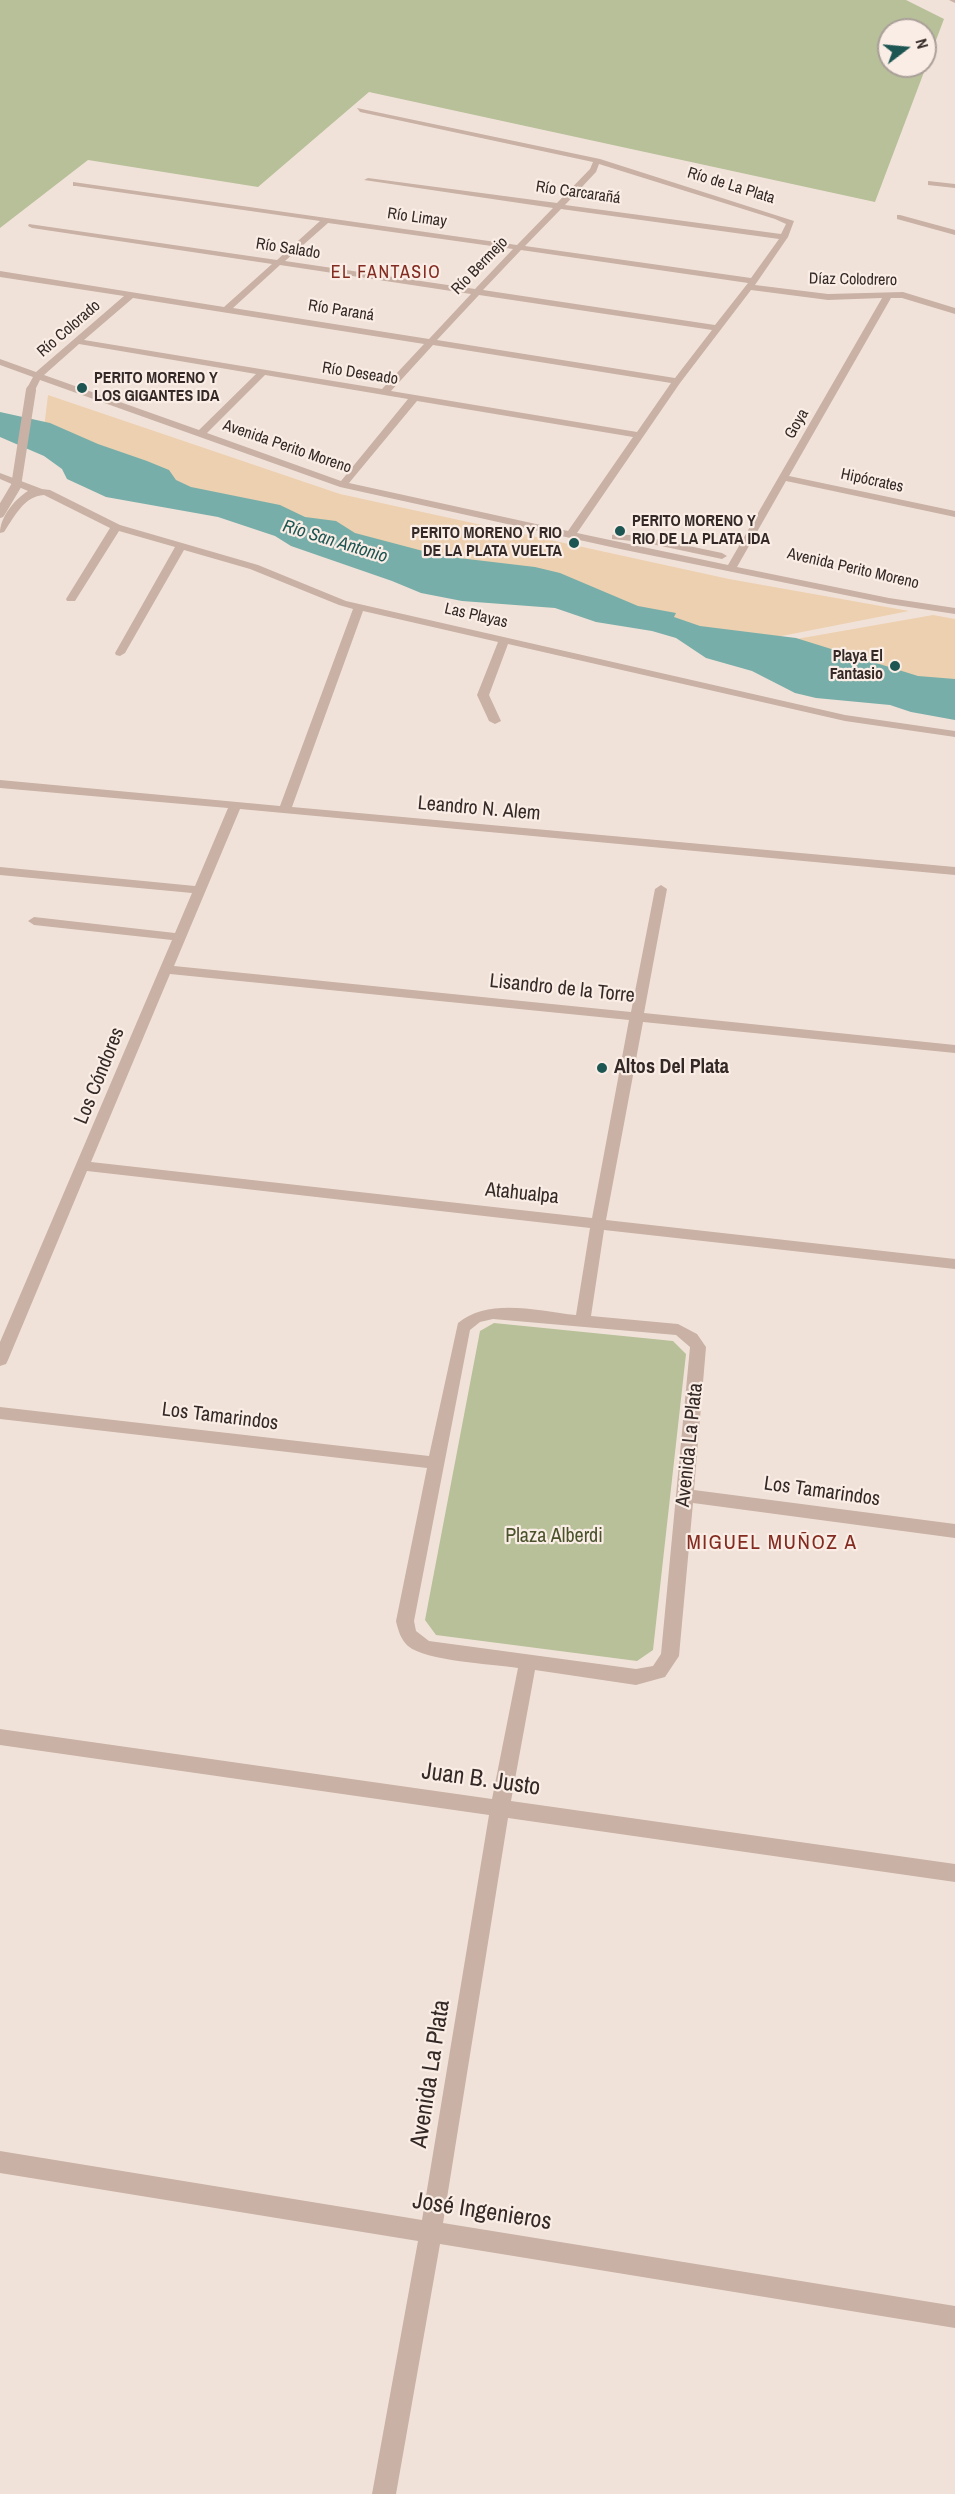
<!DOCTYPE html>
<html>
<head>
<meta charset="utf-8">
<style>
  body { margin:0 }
  #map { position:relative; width:955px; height:2494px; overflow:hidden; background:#f1e2d9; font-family:"Archivo Narrow",sans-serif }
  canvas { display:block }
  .north { position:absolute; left:877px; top:18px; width:60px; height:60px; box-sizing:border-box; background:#f9ede5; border:2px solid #aa9f99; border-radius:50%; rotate:74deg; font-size:16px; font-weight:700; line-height:24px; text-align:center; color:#342926 }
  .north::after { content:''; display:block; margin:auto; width:21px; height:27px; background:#1c5552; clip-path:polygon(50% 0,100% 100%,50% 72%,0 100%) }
</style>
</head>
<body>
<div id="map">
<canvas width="955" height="2494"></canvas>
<div class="north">N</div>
</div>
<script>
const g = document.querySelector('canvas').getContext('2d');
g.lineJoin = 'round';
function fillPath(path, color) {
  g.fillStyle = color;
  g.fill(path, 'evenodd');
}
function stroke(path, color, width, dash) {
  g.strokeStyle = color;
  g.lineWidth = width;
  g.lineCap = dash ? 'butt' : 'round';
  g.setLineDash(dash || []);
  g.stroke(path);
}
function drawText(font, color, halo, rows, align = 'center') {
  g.font = font + ' "Archivo Narrow",sans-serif';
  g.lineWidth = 4.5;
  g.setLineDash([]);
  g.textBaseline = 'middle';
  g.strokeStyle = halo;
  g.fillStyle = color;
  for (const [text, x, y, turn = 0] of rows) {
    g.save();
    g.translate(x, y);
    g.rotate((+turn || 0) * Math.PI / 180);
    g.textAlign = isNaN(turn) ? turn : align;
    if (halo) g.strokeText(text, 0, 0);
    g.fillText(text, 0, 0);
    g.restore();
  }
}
fillPath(new Path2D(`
  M0 0H906L944 19 875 202 369 92 258 187 88 160 0 228ZM889 30H925V66H889Z
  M494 1323 673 1341 686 1354 653 1650 637 1661 436 1635 425 1620 480 1331Z`), '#b7c099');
fillPath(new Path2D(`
  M48 395 340 494 729 579 909 611 746 643 442 561 183 488 44 428Z
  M933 615 955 619V685L751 647Z`), '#edd0af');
fillPath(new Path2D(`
  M0 412 50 423 98 444 147 461 169 470 176 480 191 487 280 505 305 517 336 521 355 533 442 556 535 567 560 573 638 606 676 613 674 617 700 626 796 638 918 676 955 679V720L911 712 890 705 816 698 795 693 752 671 706 658 676 638 652 631 596 622 555 608 462 601 421 593 392 581 291 546 275 536 218 517 106 497 67 479 62 469 44 456 0 437Z`), '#78aea9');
fillPath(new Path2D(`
  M949 0H955V3Z
  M357 108 600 159 794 221 788 237 755 285 828 294 903 292 955 308V314L902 298H891L789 476 955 511V517L786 481 737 567 889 598 955 608V614L889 604 620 549 340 487 40 380 34 392H28L26 390 33 377 0 365V359L36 372 124 296 0 277V271L224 307 272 264 32 228 28 226 29 224 277 260 320 221 76 186H73V182L517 245 553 208 364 180 368 178 557 203 590 169 593 162 360 112ZM599 164 775 219 786 224 781 234 565 205 596 172ZM561 209 779 239 751 278 525 246ZM328 223 513 249 475 289 285 261ZM521 250 748 283 715 325 483 290ZM280 265 471 294 429 339 233 308ZM751 290 828 300 882 298 728 565 577 533 680 383ZM479 295 712 330 675 378 437 340ZM133 298 424 344 382 389 84 340ZM79 344 256 374 199 430 44 375ZM433 345 671 383 637 432 391 391ZM265 375 408 399 341 481 207 433ZM417 401 633 437 568 531 349 483Z
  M928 181 955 184V188L928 185Z
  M900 215 955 230V235L897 219V215Z
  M0 473 42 489 50 490 120 525 258 565 346 601 845 715 955 731V737L845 721 508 644 489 695 501 721 495 724 489 721 477 695 498 642 363 611 292 807 955 867V875L240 809 174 966 631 1012 655 889 661 885 667 889 644 1013 955 1045V1053L643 1022 606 1220 955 1259V1269L604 1230 591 1316 678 1324 697 1334 706 1347 694 1490 955 1524V1538L693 1503 679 1656 665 1677 636 1685 535 1670 511 1801 955 1864V1882L508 1818 443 2223 955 2306V2328L440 2244 396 2494H372L418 2241 0 2173V2151L422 2220 489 1815 0 1745V1729L492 1799 518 1668C493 1664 425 1661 408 1646 401 1640 398 1630 396 1621L427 1468 0 1419V1407L429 1456 458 1323C489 1297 538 1311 576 1315L590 1228 87 1171 8 1360 6 1364 0 1366V1342L172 940 34 925 28 921 34 917 175 933 192 893 0 875V867L195 886 228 808 0 788V780L280 806 353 609 339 605 250 569 184 550 125 653 120 656 116 655 115 653 175 547 119 531 75 601H67L66 599 110 528 44 495C24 496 15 516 4 532L0 533C0 517 15 499 28 491L0 479ZM170 974 629 1020 592 1218 91 1162ZM493 1319 676 1335 690 1347 661 1654 653 1666 636 1669 429 1641 416 1631 414 1621 470 1330 480 1322Z
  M616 534 642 536 722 553 727 556 722 559 642 542 612 539V535Z`), '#c9b1a5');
stroke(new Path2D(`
  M0 513 16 486 31 390`), '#c9b1a5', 10);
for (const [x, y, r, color] of [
  [82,388,6,"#1c5552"],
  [620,531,6,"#1c5552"],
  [574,543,6,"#1c5552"],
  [895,666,6,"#1c5552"],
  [602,1068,6,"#1c5552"]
]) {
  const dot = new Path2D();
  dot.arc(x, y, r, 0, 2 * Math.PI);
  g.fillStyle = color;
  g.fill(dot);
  stroke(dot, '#f9ede5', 2);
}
drawText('16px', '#342926', '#f9ede5', [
  ["Río de La Plata",731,186,17],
  ["Río Carcarañá",578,193,8],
  ["Río Limay",417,218,8],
  ["Río Salado",288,249,9],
  ["Río Bermejo",480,266,-46],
  ["Díaz Colodrero",853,280,1],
  ["Río Paraná",341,311,9],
  ["Río Colorado",69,329,-41],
  ["Río Deseado",360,374,9],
  ["Goya",797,424,-60],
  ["Avenida Perito Moreno",287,447,19],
  ["Hipócrates",872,481,12],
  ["Avenida Perito Moreno",853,569,13],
  ["Las Playas",476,616,13]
]);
drawText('bold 16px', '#342926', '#f9ede5', [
  ["PERITO MORENO Y",94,379],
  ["LOS GIGANTES IDA",94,397],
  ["PERITO MORENO Y",632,522],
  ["RIO DE LA PLATA IDA",632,540],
  ["PERITO MORENO Y RIO",562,534,"right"],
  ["DE LA PLATA VUELTA",562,552,"right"],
  ["Playa El",883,657,"right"],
  ["Fantasio",883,675,"right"]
], 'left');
g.letterSpacing = '1.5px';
drawText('18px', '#832b20', '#f9ede5', [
  ["EL FANTASIO",386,273]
]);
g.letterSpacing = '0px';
drawText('italic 18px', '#1c5552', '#f9ede5', [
  ["Río San Antonio",335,542,17]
]);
drawText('20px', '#342926', '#f9ede5', [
  ["Leandro N. Alem",479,809,5],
  ["Lisandro de la Torre",562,989,6],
  ["Los Cóndores",100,1076,-68],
  ["Atahualpa",522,1194,6],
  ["Los Tamarindos",220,1417,7],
  ["Avenida La Plata",690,1445,-84],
  ["Los Tamarindos",822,1492,8]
]);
drawText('bold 20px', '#342926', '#f9ede5', [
  ["Altos Del Plata",614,1068]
], 'left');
drawText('20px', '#49522a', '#f9ede5', [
  ["Plaza Alberdi",554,1537]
]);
g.letterSpacing = '1.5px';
drawText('21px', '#832b20', '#f9ede5', [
  ["MIGUEL MUÑOZ A",772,1543]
]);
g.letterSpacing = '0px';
drawText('24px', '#342926', '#f9ede5', [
  ["Juan B. Justo",481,1780,8],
  ["Avenida La Plata",431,2074,-81],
  ["José Ingenieros",482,2212,9]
]);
</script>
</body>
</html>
